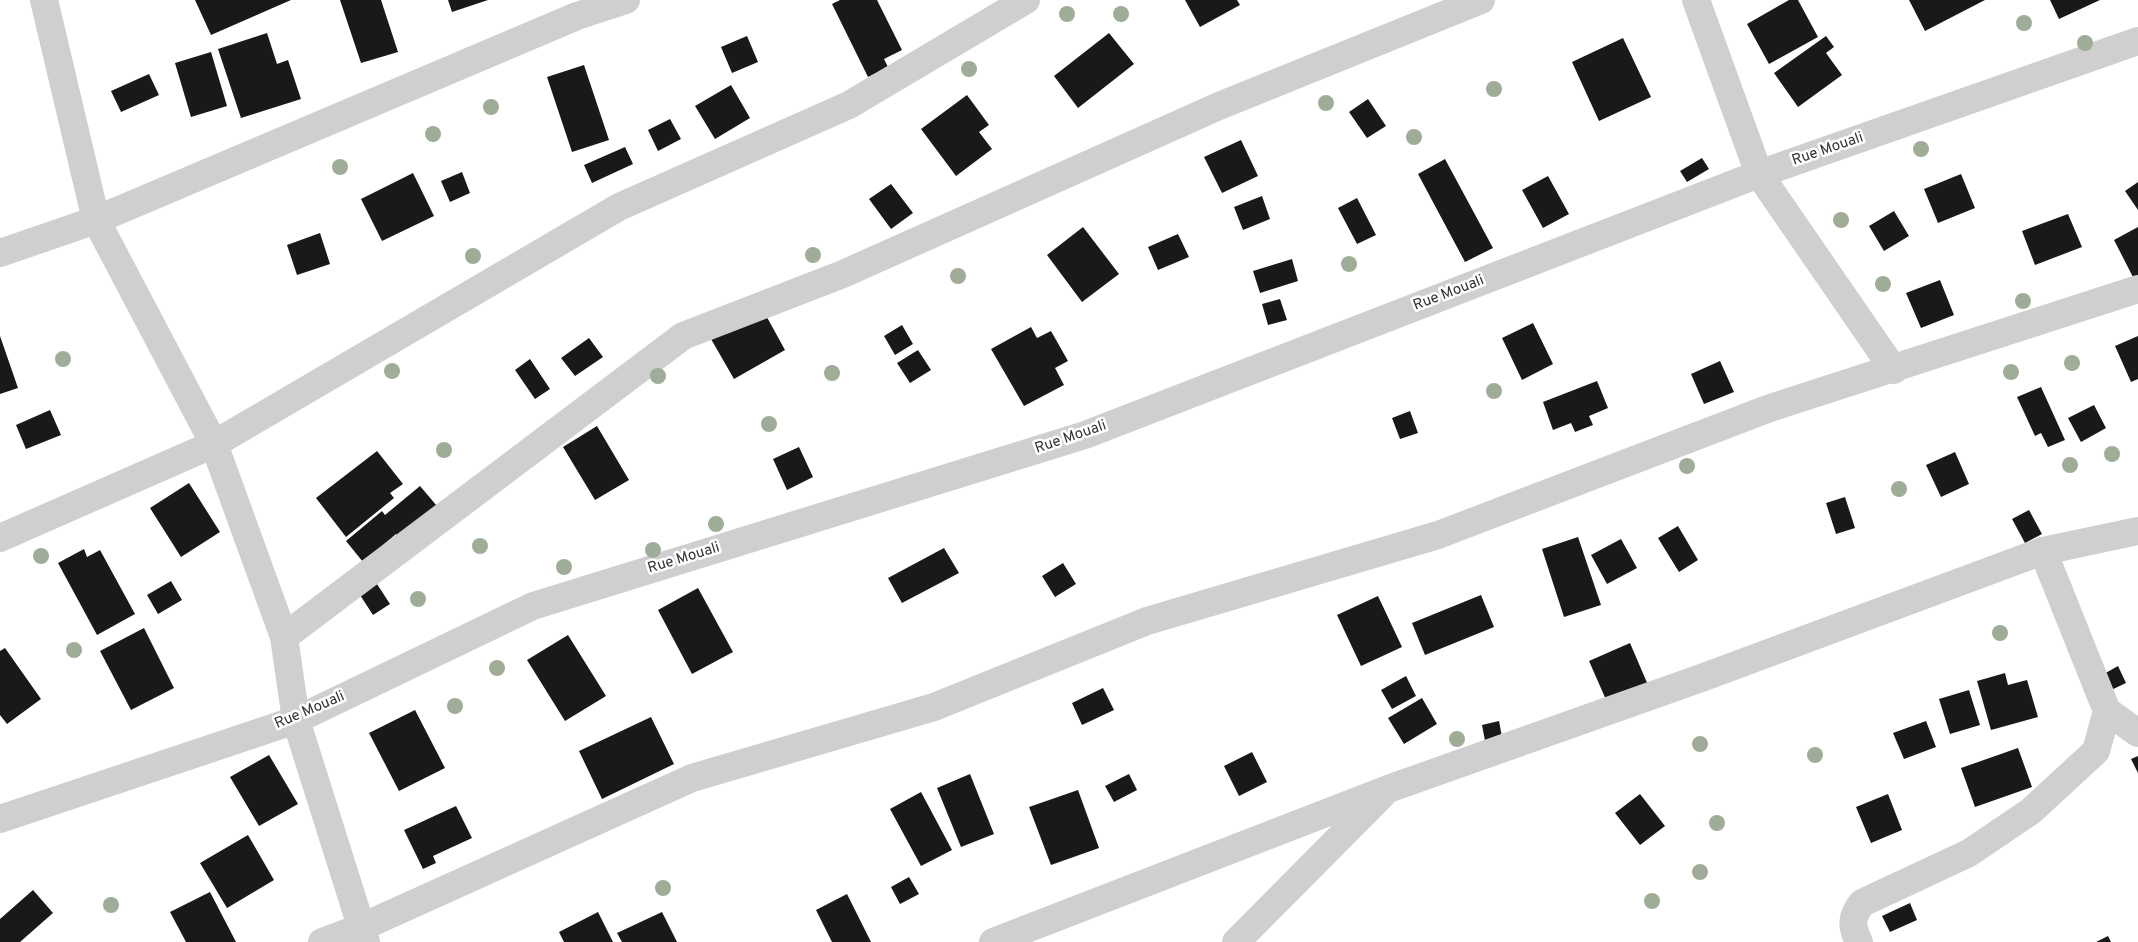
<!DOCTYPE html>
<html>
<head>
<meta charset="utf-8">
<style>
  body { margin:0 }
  canvas { display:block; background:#fff }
</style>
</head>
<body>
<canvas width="2138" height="942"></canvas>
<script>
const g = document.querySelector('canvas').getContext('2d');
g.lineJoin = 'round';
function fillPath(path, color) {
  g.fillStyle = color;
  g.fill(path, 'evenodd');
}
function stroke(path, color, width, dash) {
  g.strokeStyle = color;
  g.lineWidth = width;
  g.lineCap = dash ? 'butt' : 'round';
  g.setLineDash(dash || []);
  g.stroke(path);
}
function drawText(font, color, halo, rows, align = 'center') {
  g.font = font + ' Overpass,sans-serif';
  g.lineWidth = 5;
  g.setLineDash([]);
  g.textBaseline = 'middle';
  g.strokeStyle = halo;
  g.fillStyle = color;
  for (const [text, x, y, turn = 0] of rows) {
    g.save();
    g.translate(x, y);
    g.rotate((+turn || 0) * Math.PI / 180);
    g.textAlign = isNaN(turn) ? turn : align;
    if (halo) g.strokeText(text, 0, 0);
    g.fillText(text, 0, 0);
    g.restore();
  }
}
fillPath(new Path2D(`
  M195 0H291L211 35Z
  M340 0H381L398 52 361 63Z
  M448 0H488L452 12Z
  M840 0H877L902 50 884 59 888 67 868 77 832 4Z
  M1185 0H1237L1240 5 1200 27Z
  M1789 0H1798L1818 37 1769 64 1747 24Z
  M1909 0H1985L1925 31Z
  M2050 0H2100L2059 19Z
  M267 33 277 64 288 60 301 99 241 118 218 49Z
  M1109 33 1134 64 1078 108 1054 76Z
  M747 36 758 62 732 73 721 47Z
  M1826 36 1834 47 1826 53 1842 75 1798 107 1774 73Z
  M1623 38 1651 97 1599 121 1572 62Z
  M211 52 227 106 191 117 175 63Z
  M584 65 609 140 572 152 547 77Z
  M149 74 159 95 121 112 111 91Z
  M731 85 750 118 715 139 695 106Z
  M967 95 989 125 979 132 992 149 956 176 921 129Z
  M1368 99 1386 126 1367 138 1349 112Z
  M670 119 681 139 658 151 648 130Z
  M1241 140 1258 176 1222 193 1204 157Z
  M625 147 633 164 592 183 584 165Z
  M1702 158 1709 169 1687 182 1680 171Z
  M1445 159 1493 248 1465 262 1418 174Z
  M462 172 470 193 450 202 441 181Z
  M413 173 434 216 382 241 361 199Z
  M1961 174 1975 208 1938 223 1924 189Z
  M1548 176 1569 214 1543 228 1522 190Z
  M2138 182V210L2125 191Z
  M891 184 913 213 891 229 869 199Z
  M1262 196 1270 219 1243 230 1234 207Z
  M1357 198 1376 235 1357 244 1338 208Z
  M1894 211 1909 236 1884 251 1869 226Z
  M2068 214 2082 247 2035 265 2022 231Z
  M1083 227 1119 274 1082 302 1047 255Z
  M2138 227V276L2134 279 2114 240Z
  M320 233 330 264 297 275 287 245Z
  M1178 234 1189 257 1158 270 1148 247Z
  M1292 259 1298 281 1260 293 1253 271Z
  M1940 280 1954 315 1921 328 1906 293Z
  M1280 299 1287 320 1268 325 1262 304Z
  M763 310 785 350 734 379 711 339Z
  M1533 323 1553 364 1522 380 1502 338Z
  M902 325 913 344 895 355 884 336Z
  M1031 327 1037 338 1051 331 1068 361 1055 368 1064 385 1024 406 991 349Z
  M0 336 18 388 0 394Z
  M2138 336V379L2131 382 2115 346Z
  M589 338 603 357 575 376 561 358Z
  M918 350 931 370 910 383 897 363Z
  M530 359 550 389 535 399 515 370Z
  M1720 361 1734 392 1704 404 1691 374Z
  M1597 381 1608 408 1589 416 1593 425 1575 432 1571 423 1553 430 1543 402Z
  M2041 387 2065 440 2048 447 2041 433 2035 436 2017 397Z
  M2094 405 2106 428 2081 442 2068 418Z
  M50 410 61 435 26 449 16 425Z
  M1410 411 1418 433 1400 439 1392 418Z
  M597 426 629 480 595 500 563 447Z
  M799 447 813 477 787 490 773 459Z
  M377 451 403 484 390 493 394 498 346 537 316 498Z
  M1955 452 1969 484 1941 497 1926 465Z
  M189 483 220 532 181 557 150 508Z
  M420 486 437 506 399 538 396 534 363 562 346 541 382 511 385 515Z
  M1845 497 1855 528 1836 534 1826 503Z
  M2029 510 2042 534 2025 543 2012 519Z
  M1678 526 1698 560 1679 572 1658 538Z
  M1578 537 1601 605 1564 617 1542 549Z
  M1621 539 1637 568 1607 584 1591 555Z
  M944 548 959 573 902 603 888 578Z
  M84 549 87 557 100 550 135 614 97 635 58 563Z
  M1063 563 1076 584 1055 597 1042 576Z
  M171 581 182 600 158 614 147 595Z
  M377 584 390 604 373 615 360 595Z
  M698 588 733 652 692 674 658 610Z
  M1481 595 1494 627 1425 655 1412 623Z
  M1378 596 1402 647 1361 666 1337 615Z
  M144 628 174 688 131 710 100 651Z
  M568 635 606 696 565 721 527 660Z
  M1630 643 1648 685 1607 702 1589 661Z
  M5 648 41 699 7 724 0 715V651Z
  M2118 666 2126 683 2109 691 2102 675Z
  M2005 673 2008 685 2027 680 2038 717 1991 730 1977 681Z
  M1406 676 1416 696 1392 709 1381 690Z
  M1103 688 1114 710 1082 725 1072 703Z
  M1969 690 1980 725 1950 734 1939 699Z
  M1422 698 1437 724 1404 744 1388 718Z
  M415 710 445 768 399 791 369 733Z
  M651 717 674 764 602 799 579 751Z
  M1499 721 1503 742 1486 746 1482 725Z
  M1926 721 1936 747 1904 759 1893 733Z
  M2018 748 2032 787 1975 807 1961 768Z
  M1252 752 1267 782 1239 796 1224 766Z
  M269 755 298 804 259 826 230 777Z
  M2138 756V773L2131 759Z
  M970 774 994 834 961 847 937 788Z
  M1129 774 1137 790 1114 802 1105 786Z
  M1078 790 1099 848 1051 865 1029 807Z
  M921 792 952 850 921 866 890 809Z
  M1640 794 1665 826 1640 845 1615 813Z
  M1888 794 1902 830 1871 843 1856 807Z
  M456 806 472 838 433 856 436 863 423 869 404 830Z
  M248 835 274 880 227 908 200 863Z
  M909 877 919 894 900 904 891 887Z
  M33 890 53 913 20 942H0V919Z
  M210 892 236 942H186L170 912Z
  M847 894 871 942H832L816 910Z
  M1910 903 1917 920 1890 932 1882 916Z
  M598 912 613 942H564L559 932Z
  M662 912 677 942H622L617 933Z
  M2108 936 2111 942H2096Z`), '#191919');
stroke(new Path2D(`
  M44 0 96 220 214 444 284 637 296 720 366 942
  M1696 0 1759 174 1894 370
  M0 253 96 220 577 16 626 0
  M0 538 214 444 619 207 849 105 1026 0
  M284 637 683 336 843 274 1219 106 1481 0
  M2107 711 2138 733
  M0 819 296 720 533 606 1085 435 1759 174 2138 41
  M322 942 362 927 692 778 934 707 1147 621 1438 535 1770 408 2138 289
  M993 942 1388 789 1704 677 2043 551 2138 531
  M1236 942 1382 795
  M1859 942C1851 926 1851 917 1862 903L1969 853 2031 811 2096 751 2107 711 2043 551`), '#cfcfcf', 28);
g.fillStyle = '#9fac98';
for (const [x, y] of [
  [1067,14],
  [1121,14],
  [2024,23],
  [2085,43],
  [969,69],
  [1494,89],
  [1326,103],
  [491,107],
  [433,134],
  [1414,137],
  [1921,149],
  [340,167],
  [1841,220],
  [813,255],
  [473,256],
  [1349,264],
  [958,276],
  [1883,284],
  [2023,301],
  [63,359],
  [2072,363],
  [392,371],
  [2011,372],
  [832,373],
  [658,376],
  [1494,391],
  [769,424],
  [444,450],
  [2112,454],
  [2070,465],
  [1687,466],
  [1899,489],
  [716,524],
  [480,546],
  [653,550],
  [41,556],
  [564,567],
  [418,599],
  [2000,633],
  [74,650],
  [497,668],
  [455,706],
  [1457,739],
  [1700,744],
  [1815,755],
  [1717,823],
  [1700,872],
  [663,888],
  [1652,901],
  [111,905]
]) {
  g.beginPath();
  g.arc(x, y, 8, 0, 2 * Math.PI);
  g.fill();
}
drawText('15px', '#323232', '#fff', [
  ["Rue Mouali",1828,150,-19],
  ["Rue Mouali",1449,294,-21],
  ["Rue Mouali",1071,438,-19],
  ["Rue Mouali",684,559,-17],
  ["Rue Mouali",310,711,-23]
]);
</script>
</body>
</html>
